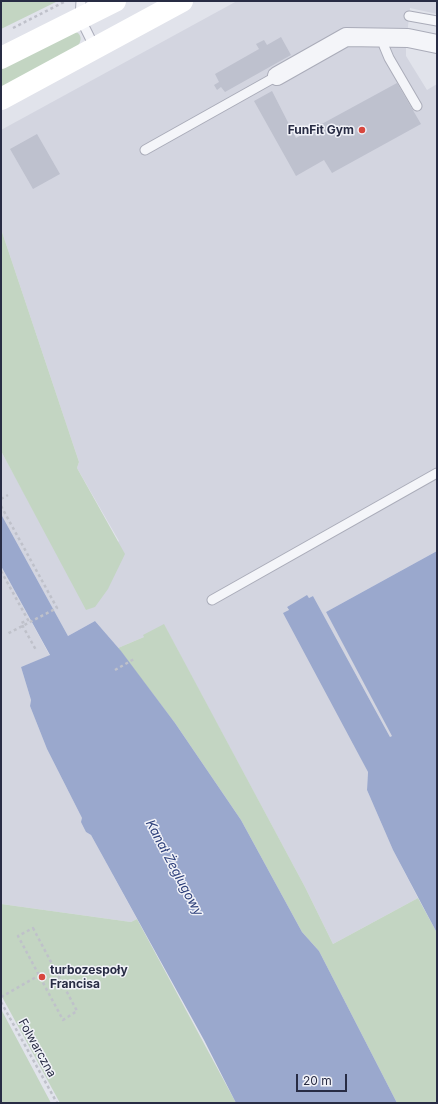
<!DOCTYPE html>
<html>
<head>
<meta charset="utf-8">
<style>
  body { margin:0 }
  #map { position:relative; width:438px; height:1104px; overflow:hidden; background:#e1e3eb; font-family:Inter,sans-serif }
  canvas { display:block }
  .frame { position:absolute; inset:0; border:2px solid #282c44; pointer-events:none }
  .scale { position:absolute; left:296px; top:1074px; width:51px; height:18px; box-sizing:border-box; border:2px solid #282c44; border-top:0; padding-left:5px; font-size:12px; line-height:14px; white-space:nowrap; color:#282c44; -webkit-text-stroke:3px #f1f2f8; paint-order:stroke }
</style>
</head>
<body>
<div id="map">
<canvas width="438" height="1104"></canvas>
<div class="frame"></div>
<div class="scale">20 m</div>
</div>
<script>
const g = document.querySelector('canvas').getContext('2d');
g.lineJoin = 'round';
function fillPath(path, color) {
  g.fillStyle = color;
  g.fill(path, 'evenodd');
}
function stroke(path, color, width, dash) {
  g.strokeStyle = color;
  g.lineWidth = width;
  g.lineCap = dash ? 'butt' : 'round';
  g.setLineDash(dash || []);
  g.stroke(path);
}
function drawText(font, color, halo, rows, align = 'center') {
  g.font = font + ' Inter,sans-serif';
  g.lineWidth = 3;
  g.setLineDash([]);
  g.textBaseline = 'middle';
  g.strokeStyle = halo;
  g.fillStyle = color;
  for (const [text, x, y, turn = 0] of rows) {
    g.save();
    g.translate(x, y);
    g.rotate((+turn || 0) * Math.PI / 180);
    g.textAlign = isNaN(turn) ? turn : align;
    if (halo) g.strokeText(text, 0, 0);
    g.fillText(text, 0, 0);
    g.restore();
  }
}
fillPath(new Path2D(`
  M237 1H437V14L410 8 406 45V56L427 90 437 84V551L326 612 393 736 390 737 313 596 309 598 307 596 287 607 368 772 367 790 393 850 418 898 333 944 305 887 164 625 144 637 118 648 95 621 68 636 1 514V451L73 583 119 541 77 468 79 462 1 229V130Z
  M1 566 50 656 21 667 31 700 30 706 47 749 82 818 86 832 91 835 137 919 131 922 1 904Z`), '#d3d5e0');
fillPath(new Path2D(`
  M1 1H58L1 29Z
  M72 31 78 33C82 37 81 41 78 46L1 88V67Z
  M1 229 79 462 77 468 125 554 108 589 95 607 86 610 1 451Z
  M164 624 305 887 333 944 418 898 437 933V1103H397L319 951 302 932 241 820 175 723 118 648 144 637 143 635Z
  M1 904 131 922 137 919 236 1103H60L1 995Z
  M1 1009 51 1103H1Z`), '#c3d5c2');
fillPath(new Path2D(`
  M1 514 68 636 95 621 121 651 175 723 241 820 302 932 319 951 397 1103H236L204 1040 91 835 86 832 81 822 82 818 47 749 30 706 31 700 21 667 50 655 1 566Z
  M437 551V933L393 850 367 790 368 772 283 613 289 610 287 607 307 595 309 598 313 596 390 737 392 736 326 612Z`), '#9aa8cd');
fillPath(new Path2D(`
  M281 37 291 55 225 92 221 87 217 90 214 85 219 82 215 74 259 49 256 44 264 40 267 45Z
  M397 83 421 124 332 173 324 160 296 176 254 101 272 91 296 138Z
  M37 134 60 174 33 189 10 149Z`), '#bec1ce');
const lane = new Path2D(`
  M81 1 80 18 95 48
  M409 16 437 21
  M385 37 384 46 389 58 417 106
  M145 150 277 76
  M212 600 437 473`);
const street = new Path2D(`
  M277 76 346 37 408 38 437 44`);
stroke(lane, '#aaacb9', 11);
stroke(street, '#aaacb9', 20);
stroke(new Path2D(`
  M13 28 66 1
  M1 499 8 495
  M1 506 57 608 7 634
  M1 571 28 620 21 623 36 650
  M115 670 134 659
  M33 928 77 1011 63 1020 18 936Z
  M1 997 38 976
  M1 1002 57 1103`), '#bfc1ca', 2.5, [3, 3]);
stroke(lane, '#f4f5f9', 9);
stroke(street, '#f4f5f9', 18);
stroke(new Path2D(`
  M1 58 115 1
  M1 99 182 1`), '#fff', 22);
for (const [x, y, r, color] of [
  [362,130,4,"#d8473e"],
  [42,977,4,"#d8473e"]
]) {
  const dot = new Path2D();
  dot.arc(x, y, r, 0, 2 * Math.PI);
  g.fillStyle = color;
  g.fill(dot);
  stroke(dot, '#f1f2f8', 1.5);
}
drawText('bold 12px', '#282c44', '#f1f2f8', [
  ["FunFit Gym",354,130],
  ["turbozespoły",50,970,"left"],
  ["Francisa",50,984,"left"]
], 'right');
drawText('12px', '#282c44', '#f1f2f8', [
  ["Folwarczna",37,1048,61]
]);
drawText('italic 13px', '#2f417b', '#f1f2f8', [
  ["Kanał Żeglugowy",174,868,62]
]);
</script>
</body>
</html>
